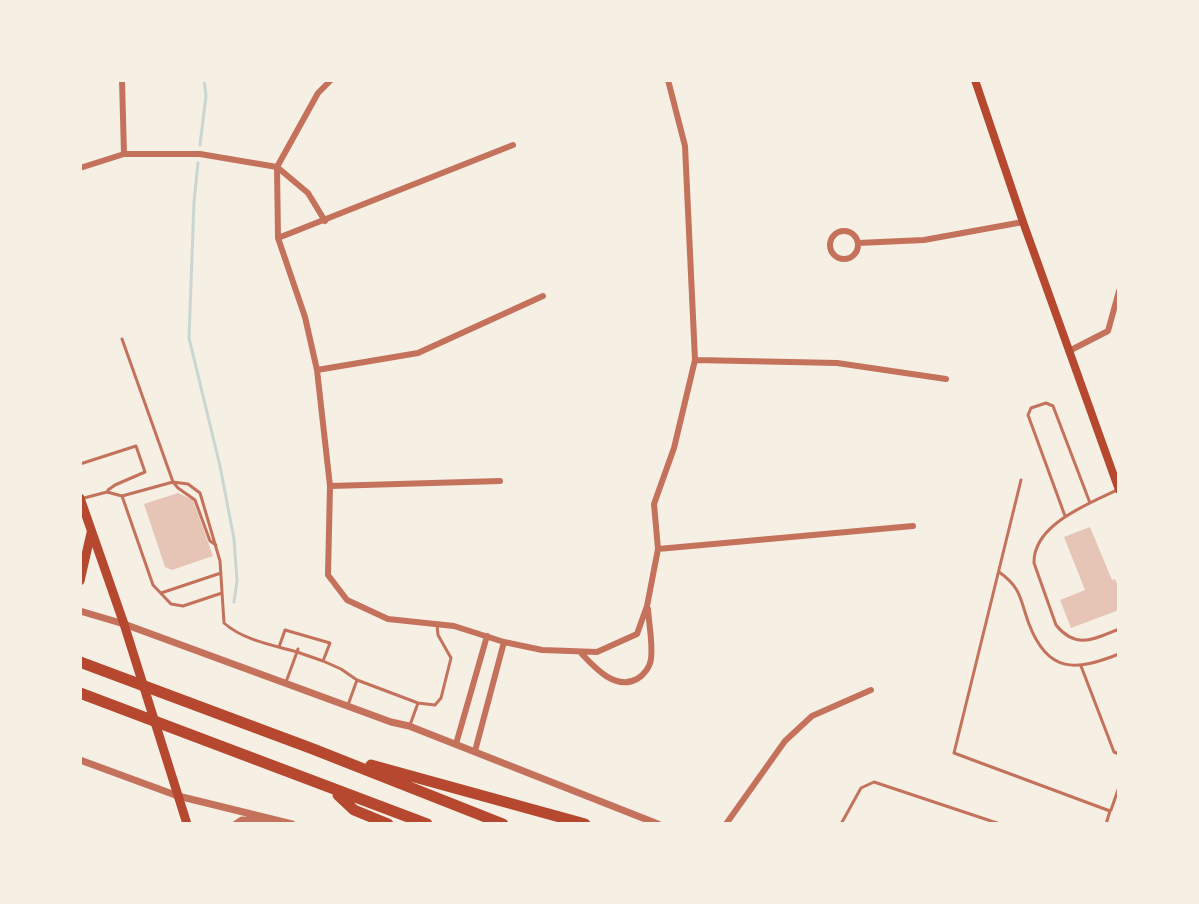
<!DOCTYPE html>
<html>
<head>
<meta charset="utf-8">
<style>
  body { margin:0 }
  #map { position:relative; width:1199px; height:904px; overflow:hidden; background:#f6efe4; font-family:Helvetica,sans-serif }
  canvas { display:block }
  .frame { position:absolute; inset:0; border:82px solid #f6efe4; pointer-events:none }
</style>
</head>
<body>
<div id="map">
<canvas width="1199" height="904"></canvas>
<div class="frame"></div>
</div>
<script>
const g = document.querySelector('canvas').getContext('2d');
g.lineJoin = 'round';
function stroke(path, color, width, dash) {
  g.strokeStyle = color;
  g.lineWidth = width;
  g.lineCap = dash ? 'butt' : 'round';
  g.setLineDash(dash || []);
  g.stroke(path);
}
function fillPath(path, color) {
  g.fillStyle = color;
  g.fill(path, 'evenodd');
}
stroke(new Path2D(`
  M200 145 206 96 204 80
  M198 163 194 202 189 338 220 466 234 539 237 581 234 602`), '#c9d6d2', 3);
fillPath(new Path2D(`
  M178 493 193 500 213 556 172 570 165 567 144 504Z
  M1090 527 1112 580 1115 579 1119 588V610L1071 628 1060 600 1085 590 1064 537Z`), '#e6c5b7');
stroke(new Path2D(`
  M122 339 173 482 178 488 195 500 210 541 216 545
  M80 464 136 446 145 472 115 485 108 490
  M1021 480 954 753 1110 811 1106 824
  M1119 489C1089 504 1033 524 1034 563L1056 625C1076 650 1094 639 1119 629
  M122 496 153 585 171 604 183 606 222 593
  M84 498 107 492 122 496 173 482 188 484 200 493 220 561 224 623C243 640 272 645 297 652L286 682
  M1065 516 1028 415 1031 408 1046 403 1053 406 1090 503
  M999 572C1022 588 1020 600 1029 624 1048 674 1076 671 1119 654
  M161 593 221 573
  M279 647 285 630 330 643 323 661 297 652 298 649
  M323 661 341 669 357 680
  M1081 666 1114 752 1119 754
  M348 705 357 680 418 703 435 705 441 698 451 658 438 635 437 625
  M410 725 418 703
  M1111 810 1119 787
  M841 824 861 788 874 782 1000 824`), '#c5725c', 3);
stroke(new Path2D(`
  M122 80 124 154
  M331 80 318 93 277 167 278 238 305 317 317 370 330 486 328 575 347 600 388 619 454 626 504 642 542 650 597 652 637 634 647 606 658 549 654 504 674 448 695 360 685 146 668 80
  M80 168 124 154H200L277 167 308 193 325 221
  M830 245a14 14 0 1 1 28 0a14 14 0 1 1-28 0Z
  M278 238 513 145
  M858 243 924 240 1023 222
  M1069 351 1108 331 1119 291
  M695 360 837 363 946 379
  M317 370 418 353 543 296
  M330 486 500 481
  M658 549 913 526
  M580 652C594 667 615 691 637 679 644 675 650 667 651 659 653 643 649 625 648 609
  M456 744 487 636
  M475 751 504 642
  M726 824 785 741 812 716 871 690`), '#c5725c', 6);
stroke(new Path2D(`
  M80 611 124 624 391 722 409 726 658 824
  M80 760 178 796 292 824
  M236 824 242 820 268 821`), '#c5725c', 7);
stroke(new Path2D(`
  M975 80 1023 222 1119 490`), '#b5482f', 8);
stroke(new Path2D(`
  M80 498 124 624 187 824
  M80 581 91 533`), '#b5482f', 9);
stroke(new Path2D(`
  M80 662 313 749 503 824
  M80 693 427 824
  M371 765 585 824
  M338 795 354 810 388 824`), '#b5482f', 11);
</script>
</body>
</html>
